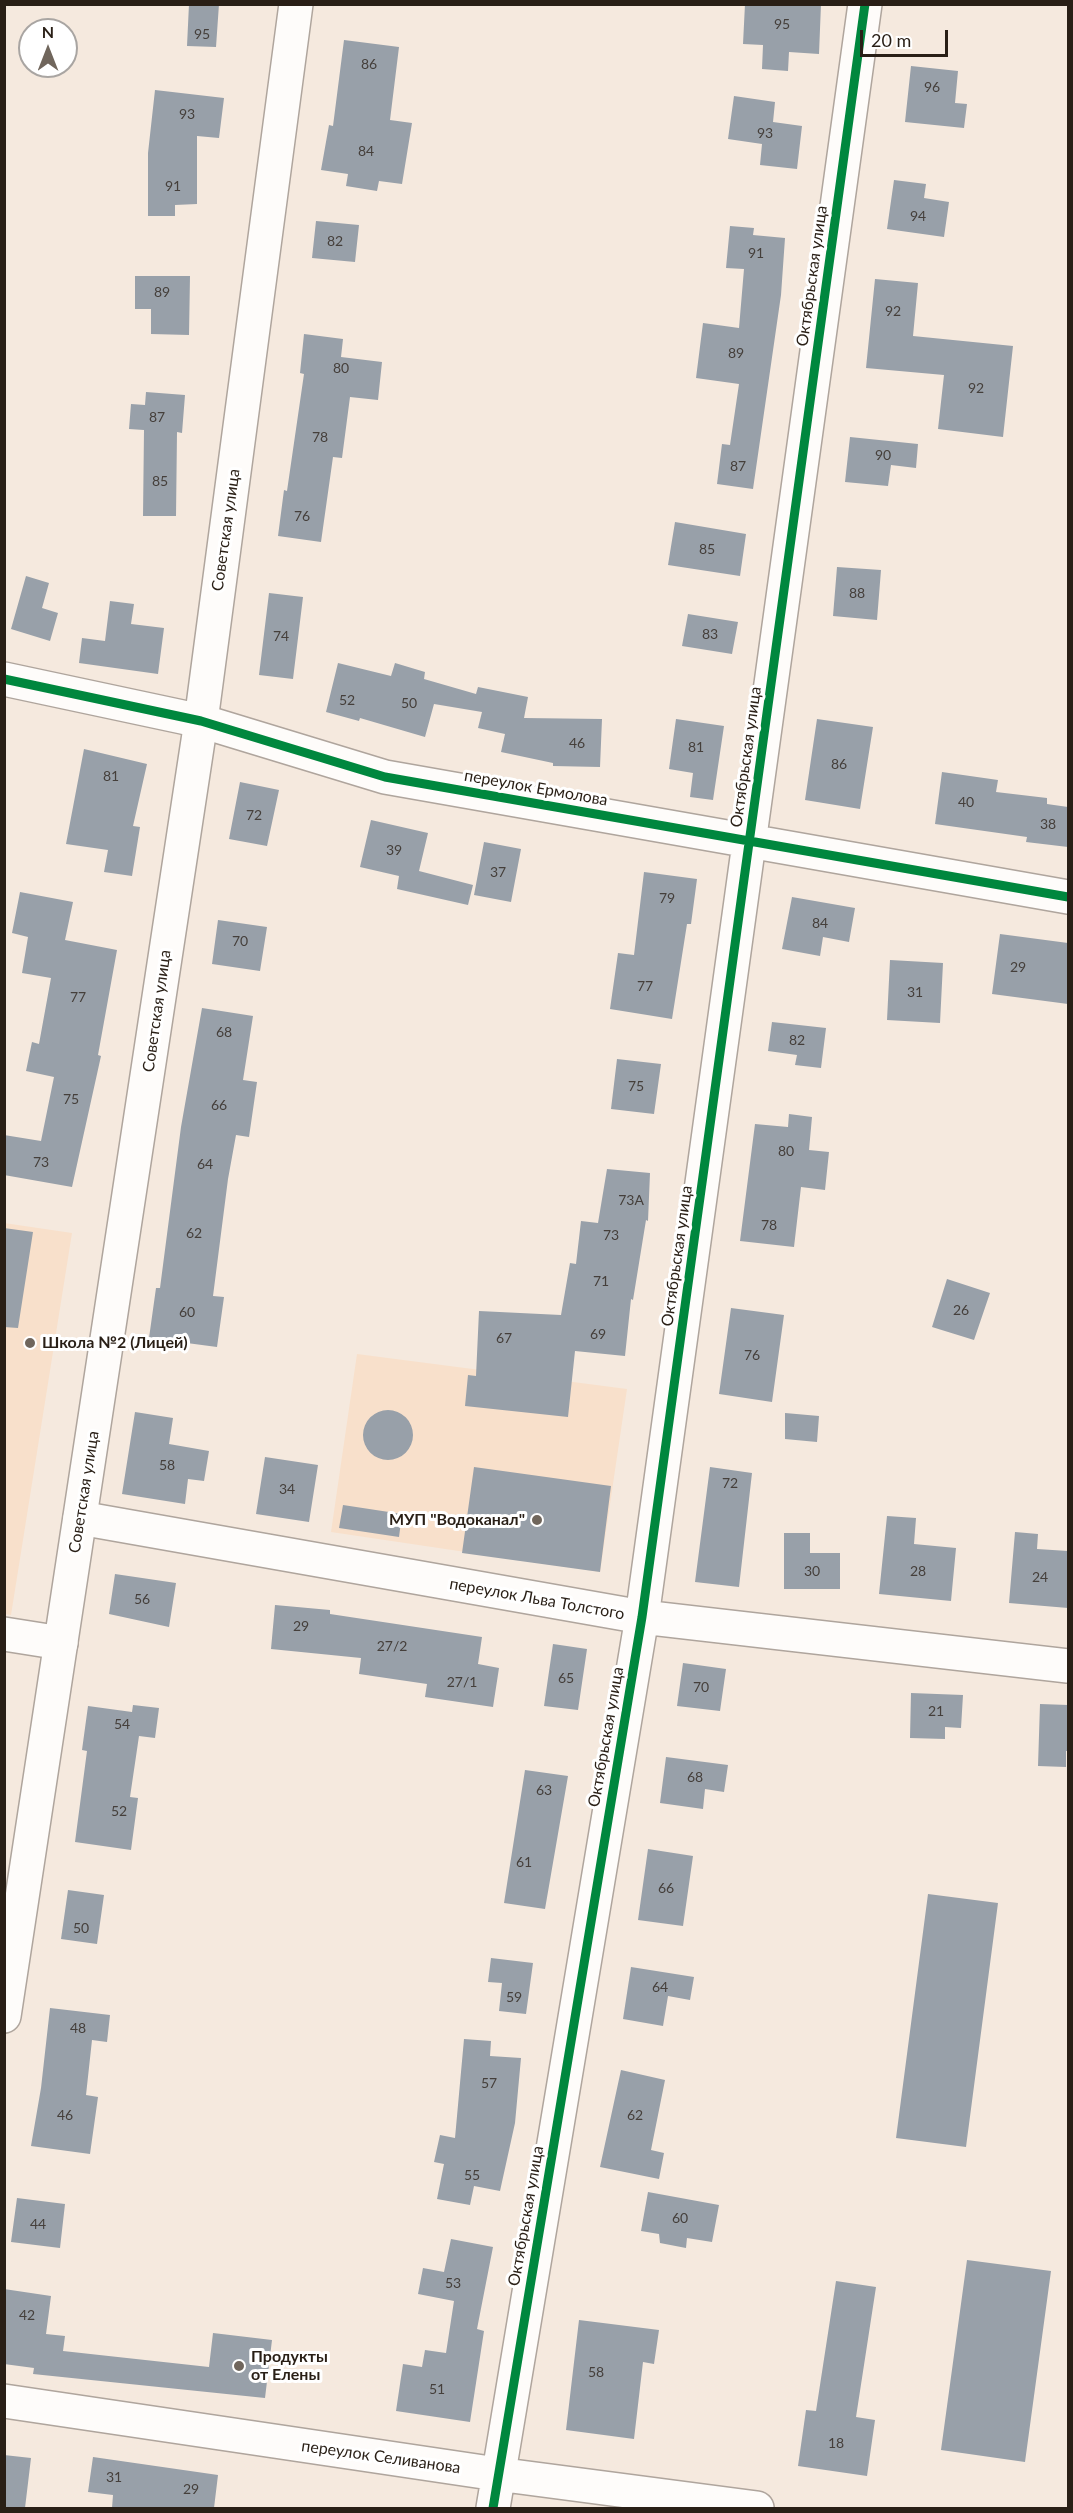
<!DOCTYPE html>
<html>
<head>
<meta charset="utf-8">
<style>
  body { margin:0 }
  #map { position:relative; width:1073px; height:2513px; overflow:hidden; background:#f5e9de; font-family:Lato,sans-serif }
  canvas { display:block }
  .frame { position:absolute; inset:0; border:6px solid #291f16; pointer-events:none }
  .north { position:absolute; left:18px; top:18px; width:60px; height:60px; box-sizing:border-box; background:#fff; border:2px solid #a9a5a2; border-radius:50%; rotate:0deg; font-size:16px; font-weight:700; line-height:24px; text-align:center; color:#291f16 }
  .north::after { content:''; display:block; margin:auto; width:21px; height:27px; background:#70665c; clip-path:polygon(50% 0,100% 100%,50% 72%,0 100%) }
  .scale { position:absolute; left:860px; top:30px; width:88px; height:27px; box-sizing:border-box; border:3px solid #291f16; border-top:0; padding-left:8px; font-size:18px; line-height:21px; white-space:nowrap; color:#291f16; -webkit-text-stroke:4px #fff; paint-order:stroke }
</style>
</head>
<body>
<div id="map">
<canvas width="1073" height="2513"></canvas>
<div class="frame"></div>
<div class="north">N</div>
<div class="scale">20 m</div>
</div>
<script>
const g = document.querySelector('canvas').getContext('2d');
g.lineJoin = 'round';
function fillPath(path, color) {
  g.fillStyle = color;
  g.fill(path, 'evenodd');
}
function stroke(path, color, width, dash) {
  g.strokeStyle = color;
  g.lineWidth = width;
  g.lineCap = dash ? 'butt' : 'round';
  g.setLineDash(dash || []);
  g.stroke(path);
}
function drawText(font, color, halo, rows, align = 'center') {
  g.font = font + ' Lato,sans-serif';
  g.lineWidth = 6;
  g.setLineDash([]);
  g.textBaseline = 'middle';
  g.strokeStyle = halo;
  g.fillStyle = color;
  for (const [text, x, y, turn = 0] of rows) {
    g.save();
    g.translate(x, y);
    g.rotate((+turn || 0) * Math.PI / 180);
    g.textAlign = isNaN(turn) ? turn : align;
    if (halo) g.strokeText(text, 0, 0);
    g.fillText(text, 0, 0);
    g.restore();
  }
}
fillPath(new Path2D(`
  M4 1223 72 1233 11 1615 4 1614Z
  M357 1354 627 1389 600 1572 331 1532Z`), '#f8e0cb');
fillPath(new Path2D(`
  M189 4H219L216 47 187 46Z
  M745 4H821L819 54 789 52 788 71 762 69 763 45 743 44Z
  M344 40 399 47 390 120 412 123 402 184 379 181 377 191 346 186 348 174 321 170 329 125 333 126Z
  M911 66 958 71 955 103 967 104 964 128 905 122Z
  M155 90 224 98 219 138 197 136V204L175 205V216H148V153Z
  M734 96 775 102 773 122 802 126 797 169 760 165 762 144 728 139Z
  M894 180 926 184 924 198 949 202 944 237 887 229Z
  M316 221 359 225 355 262 312 258Z
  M730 226 754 228 753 235 785 238 781 295 753 489 717 484 722 444 730 445 739 384 696 378 703 323 739 328 744 269 726 268Z
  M135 276H190L189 335 151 334V309H135Z
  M875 279 918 283 913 336 1013 346 1003 437 938 429 944 375 866 368Z
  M304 334 343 339 341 357 382 362 378 400 350 397 342 458 333 457 321 542 278 536 284 490 287 491 304 374 300 373Z
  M146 392 185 395 182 433 177 432 176 516H143L144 430 129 429 131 404 145 405Z
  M850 437 918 444 916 468 891 465 888 486 845 482Z
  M675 522 746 534 740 576 668 565Z
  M837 567 881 570 877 620 833 616Z
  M26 576 49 583 42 608 58 613 50 641 11 629Z
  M269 593 303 597 293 679 259 675Z
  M110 601 134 604 131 624 164 628 158 674 79 663 82 638 105 641Z
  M688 614 738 622 732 654 682 646Z
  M338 663 391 676 395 663 425 672 424 679 476 694 478 687 528 697 524 718 602 719 600 767 553 766V763L501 752 505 734 478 728 482 712 434 704 425 737 360 718 359 721 326 712Z
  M676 719 724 726 713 800 690 797 693 773 669 769Z
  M817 719 873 727 860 809 805 800Z
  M84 749 147 764 133 826 140 827 132 876 104 872 108 850 66 844Z
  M942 772 998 780 996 792 1047 798V804L1068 807V847L1026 842 1027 837 935 824Z
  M240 782 279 790 267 846 229 839Z
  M371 820 428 833 419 871 473 885 468 905 397 889 399 876 360 867Z
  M484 842 521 849 511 902 474 895Z
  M644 872 697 879 691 924H687L672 1019 610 1009 618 953 634 955Z
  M20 892 73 902 65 940 117 950 98 1055 101 1056 72 1187 4 1175V1135L41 1141 54 1077 26 1071 32 1042 39 1044 51 978 22 973 28 937 12 933Z
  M792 897 855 908 849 942 823 937 820 956 782 949Z
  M218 920 267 927 260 971 212 964Z
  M1000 934 1068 943V1004L992 994Z
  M890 960 943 963 940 1023 887 1020Z
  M202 1008 253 1016 243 1080 257 1082 249 1137 236 1135 228 1179 213 1296 224 1297 217 1347 149 1338 156 1288H160L181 1127Z
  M772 1022 826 1028 821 1068 795 1065 797 1055 768 1051Z
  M617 1059 661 1064 654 1114 611 1109Z
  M789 1114 812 1117 809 1150 829 1152 825 1190 801 1187 794 1247 740 1241 755 1124 788 1127Z
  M607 1169 650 1173 648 1221 646 1220 633 1300 631 1299 625 1356 575 1351 568 1417 465 1406 468 1375 476 1376 479 1311 561 1315 570 1263 576 1264 581 1221 598 1223Z
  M4 1228 33 1232 18 1328 4 1327Z
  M947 1279 990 1293 974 1340 932 1327Z
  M731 1308 784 1315 772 1402 719 1394Z
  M363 1435a25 25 0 1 1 50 0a25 25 0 1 1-50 0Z
  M135 1412 173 1418 169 1444 209 1451 204 1481 188 1479 185 1504 122 1494Z
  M785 1413 819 1416 817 1442 785 1439Z
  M265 1457 318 1465 309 1522 256 1514Z
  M474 1467 611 1486 600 1572 462 1553Z
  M710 1467 752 1473 739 1587 695 1582Z
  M343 1505 402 1514 399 1537 339 1528Z
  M887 1516 916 1518 914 1544 956 1548 951 1601 879 1594Z
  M1015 1532 1038 1534 1037 1549 1068 1551V1608L1009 1603Z
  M784 1533H810V1553H840V1589H784Z
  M115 1574 176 1583 169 1627 109 1614Z
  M275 1605 330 1610V1614L482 1637 478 1664 499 1668 493 1707 425 1697 427 1684 359 1674 361 1658 271 1649Z
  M553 1644 587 1649 578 1710 544 1706Z
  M683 1663 726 1669 720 1711 677 1706Z
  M911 1693 963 1695 961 1728 945 1727V1739L910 1738Z
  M1040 1704 1068 1705V1751H1066V1767L1038 1766Z
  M133 1705 159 1708 155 1738 139 1736 130 1797 138 1798 131 1850 75 1842 87 1751 82 1750 88 1706 132 1712Z
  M666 1757 728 1765 724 1792 705 1789 703 1809 660 1803Z
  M525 1770 568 1776 545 1909 504 1903Z
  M648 1849 693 1856 683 1926 638 1920Z
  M68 1890 104 1895 97 1944 61 1939Z
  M928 1894 998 1903 966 2147 896 2138Z
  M491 1958 533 1963 526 2014 499 2011 502 1983 488 1982Z
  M631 1967 694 1977 690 2000 668 1996 663 2026 623 2019Z
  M50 2008 110 2015 107 2042 92 2040 86 2095 98 2097 90 2154 31 2146 41 2088Z
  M464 2039 491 2041 490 2056 521 2058 515 2123 500 2191 474 2186 470 2205 437 2199 444 2164 434 2162 440 2135 455 2138Z
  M621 2070 665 2080 651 2150 664 2153 659 2179 600 2167Z
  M648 2192 719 2205 712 2242 687 2238 686 2248 660 2243 659 2234 641 2231Z
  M17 2198 65 2204 60 2248 11 2242Z
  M451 2239 493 2247 477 2329 484 2331 470 2422 396 2411 403 2364 422 2367 425 2350 446 2353 454 2301 418 2294 423 2268 444 2272Z
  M967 2260 1051 2271 1025 2462 941 2450Z
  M836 2281 876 2287 856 2417 875 2420 867 2476 798 2466 806 2410 816 2411Z
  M4 2289 51 2296 46 2334 65 2336 63 2351 209 2367 213 2333 272 2340 265 2398 33 2374 34 2368 4 2364Z
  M579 2320 659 2330 654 2364 643 2362 634 2439 566 2430Z
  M4 2455 31 2458 25 2508H4Z
  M93 2457 218 2475 214 2508H112L113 2495 88 2492Z`), '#98a0a9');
const minor = new Path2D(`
  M4 679 201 721 385 777 1068 897
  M80 1518 642 1617 1068 1666
  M4 1634 61 1643
  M4 2401 497 2474 757 2508
  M493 2508 642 1617 865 4`);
const major = new Path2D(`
  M4 2016 201 721 296 4`);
stroke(minor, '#afa59d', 36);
stroke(major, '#afa59d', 36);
stroke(minor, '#fefcfa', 33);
stroke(major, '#fefcfa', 33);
stroke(new Path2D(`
  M4 679 201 721 385 777 1068 897
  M493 2508 642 1617 865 4`), '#00873e', 9);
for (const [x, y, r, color] of [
  [30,1343,6,"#70665c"],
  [537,1520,6,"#70665c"],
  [239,2366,6,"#70665c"]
]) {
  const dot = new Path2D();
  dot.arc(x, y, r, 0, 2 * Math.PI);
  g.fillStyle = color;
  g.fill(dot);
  stroke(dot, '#fff', 2);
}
drawText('14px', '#453f3b', null, [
  ["95",782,24],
  ["95",202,34],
  ["86",369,64],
  ["96",932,87],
  ["93",187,114],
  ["93",765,133],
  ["84",366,151],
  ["91",173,186],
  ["94",918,216],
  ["82",335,241],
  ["91",756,253],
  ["89",162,292],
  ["92",893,311],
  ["89",736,353],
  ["80",341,368],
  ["92",976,388],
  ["87",157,417],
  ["78",320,437],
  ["90",883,455],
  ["87",738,466],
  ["85",160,481],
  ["76",302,516],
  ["85",707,549],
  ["88",857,593],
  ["83",710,634],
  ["74",281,636],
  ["52",347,700],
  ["50",409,703],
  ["46",577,743],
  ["81",696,747],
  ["86",839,764],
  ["81",111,776],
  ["40",966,802],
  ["72",254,815],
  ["38",1048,824],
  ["39",394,850],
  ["37",498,872],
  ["79",667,898],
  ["84",820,923],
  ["70",240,941],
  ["29",1018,967],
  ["77",645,986],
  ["31",915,992],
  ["77",78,997],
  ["68",224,1032],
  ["82",797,1040],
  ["75",636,1086],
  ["75",71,1099],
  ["66",219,1105],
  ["80",786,1151],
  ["73",41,1162],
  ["64",205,1164],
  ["73А",631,1200],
  ["78",769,1225],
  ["62",194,1233],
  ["73",611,1235],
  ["71",601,1281],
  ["26",961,1310],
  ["60",187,1312],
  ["69",598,1334],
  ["67",504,1338],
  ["76",752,1355],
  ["58",167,1465],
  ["72",730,1483],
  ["34",287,1489],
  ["30",812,1571],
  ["28",918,1571],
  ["24",1040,1577],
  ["56",142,1599],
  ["29",301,1626],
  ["27/2",392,1646],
  ["65",566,1678],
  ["27/1",462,1682],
  ["70",701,1687],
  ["21",936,1711],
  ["54",122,1724],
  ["68",695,1777],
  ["63",544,1790],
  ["52",119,1811],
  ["61",524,1862],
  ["66",666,1888],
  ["50",81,1928],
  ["64",660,1987],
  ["59",514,1997],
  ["48",78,2028],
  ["57",489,2083],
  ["46",65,2115],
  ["62",635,2115],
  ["55",472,2175],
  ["60",680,2218],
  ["44",38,2224],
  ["53",453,2283],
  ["42",27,2315],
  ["58",596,2372],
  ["51",437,2389],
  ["18",836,2443],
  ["31",114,2477],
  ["29",191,2489]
]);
drawText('16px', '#291f16', '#fff', [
  ["Октябрьская улица",812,276,-82],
  ["Советская улица",226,530,-82],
  ["Октябрьская улица",746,757,-82],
  ["переулок Ермолова",536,788,10],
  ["Советская улица",157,1011,-82],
  ["Октябрьская улица",677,1256,-82],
  ["Советская улица",84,1492,-81],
  ["переулок Льва Толстого",537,1599,10],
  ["Октябрьская улица",606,1737,-80],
  ["Октябрьская улица",526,2216,-80],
  ["переулок Селиванова",381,2457,8]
]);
drawText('bold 16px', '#291f16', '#fff', [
  ["Школа №2 (Лицей)",42,1343],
  ["МУП \"Водоканал\"",525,1520,"right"],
  ["Продукты",251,2357],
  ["от Елены",251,2375]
], 'left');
</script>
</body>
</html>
